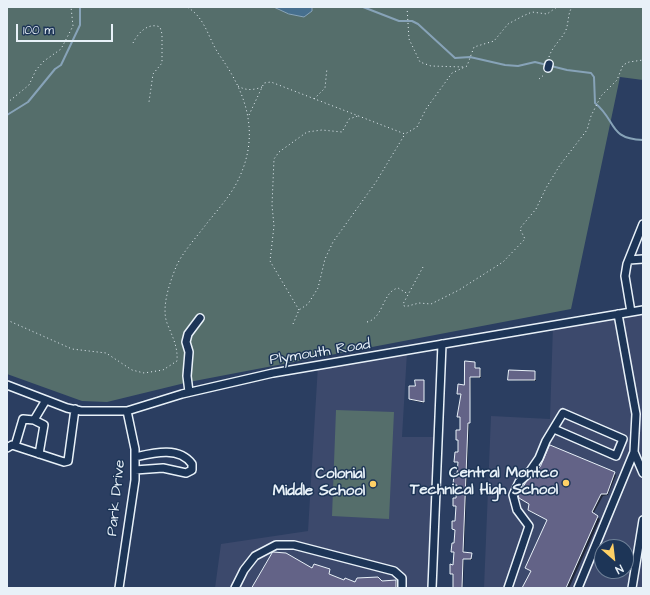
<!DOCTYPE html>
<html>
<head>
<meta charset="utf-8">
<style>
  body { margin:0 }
  #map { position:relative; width:650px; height:595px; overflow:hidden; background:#2b3e61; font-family:"Architects Daughter",sans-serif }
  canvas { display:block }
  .frame { position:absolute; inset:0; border:8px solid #e8f1f8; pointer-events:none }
  .north { position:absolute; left:594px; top:539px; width:40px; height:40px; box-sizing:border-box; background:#1d3557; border:1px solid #6e8097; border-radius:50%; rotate:152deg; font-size:11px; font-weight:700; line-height:16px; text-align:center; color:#e8f1f8 }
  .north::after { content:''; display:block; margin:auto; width:14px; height:18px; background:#ffd166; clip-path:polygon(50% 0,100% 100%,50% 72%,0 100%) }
  .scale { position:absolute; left:16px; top:24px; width:97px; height:18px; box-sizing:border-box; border:2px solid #e8f1f8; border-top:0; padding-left:5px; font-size:12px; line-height:14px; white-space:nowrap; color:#e8f1f8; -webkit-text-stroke:3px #1d3557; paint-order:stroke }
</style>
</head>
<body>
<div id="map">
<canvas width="650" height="595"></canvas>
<div class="frame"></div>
<div class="north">N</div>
<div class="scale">100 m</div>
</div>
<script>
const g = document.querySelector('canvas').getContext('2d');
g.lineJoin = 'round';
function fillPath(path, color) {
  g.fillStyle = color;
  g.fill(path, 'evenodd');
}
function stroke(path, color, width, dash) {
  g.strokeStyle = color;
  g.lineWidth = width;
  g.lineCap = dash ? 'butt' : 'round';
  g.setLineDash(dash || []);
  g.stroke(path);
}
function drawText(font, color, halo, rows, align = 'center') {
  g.font = font + ' "Architects Daughter",sans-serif';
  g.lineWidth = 3;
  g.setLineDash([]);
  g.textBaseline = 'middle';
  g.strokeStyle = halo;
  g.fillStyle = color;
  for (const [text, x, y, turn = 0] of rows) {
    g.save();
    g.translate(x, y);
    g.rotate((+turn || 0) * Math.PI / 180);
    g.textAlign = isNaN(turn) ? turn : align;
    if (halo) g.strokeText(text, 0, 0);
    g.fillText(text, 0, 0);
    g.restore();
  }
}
fillPath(new Path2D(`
  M643 310V588H484L491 416 550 419 553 325ZM602 547H626V571H602Z
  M407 352 402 437H438L432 588H215L221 544 308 531 318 365Z`), '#3c496c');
fillPath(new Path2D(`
  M7 7H643V80L620 77 571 309 189 382 107 402 82 401 7 374Z
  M336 410 394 412 389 519 332 516Z`), '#556e6b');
const water = new Path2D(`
  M274 7H312V11L304 17 289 14Z`);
fillPath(water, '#466f8e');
stroke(water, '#87a3b8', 1);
fillPath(new Path2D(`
  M474 363 475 369 481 370V378L471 377 464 553 471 554 472 560 464 559 463 588H454V575L451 574 454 566 455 553 452 552 455 545 456 530 453 529 456 522 457 507 454 505 457 499 458 486 454 484 458 475 459 463 455 461 459 453V440L457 439 461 431V418L458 417 462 395 458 394 465 386Z
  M535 372 536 381 509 380Z
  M423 381 424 403 411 400 410 399 416 387Z
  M614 473 616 475 608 495 603 496 593 514 600 519 569 588H523L532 572 526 568 548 520 531 512 529 510 530 504 520 498Z
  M312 570H329L331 576 355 583 396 581 398 583V588H253Z`), '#0007');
stroke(new Path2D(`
  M363 7 399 21H412L418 24 455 58 470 57 505 65 518 66 535 62 567 70 591 73 594 77 595 103C617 121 608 139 643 140
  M7 115 28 102 55 69 61 65 80 25V7`), '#87a3b8', 2);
const building = new Path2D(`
  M465 361 475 362V368H480V377H470V423H468L463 552 472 553 471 559H463L462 588H453V574H450V564L453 565 454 552H451L452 543H454L455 530 452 529V521H455L456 506H453V498H456L457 485H453L454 474H457L458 462H454L455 452H458V440H456V430H460V417H457L461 394H457L458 384 464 385Z
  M509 370 535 371V380H508Z
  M415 380H424V402L409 399V386H415Z
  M550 445 615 472 607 494H601L592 512 598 516 566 588H522L531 571 525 568 547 520 528 510 529 504 519 498 518 495 526 482 540 467Z
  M273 552 286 553 312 568 314 564 330 569 329 574 344 580 345 578 355 582 357 578 378 577 382 581 396 580V588H252Z`);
fillPath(building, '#636387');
stroke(building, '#e8f1f8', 1);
const minor = new Path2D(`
  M548 68 549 64
  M629 260 643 259
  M631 312 625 276 627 264 643 224
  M7 385 67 408 81 411H127L182 394 273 373 643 310
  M189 392 187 376 189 352 186 342 188 334 200 318
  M15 446 23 419 34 420
  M7 448 12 445 64 462 68 461 75 409
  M634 452 643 473
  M39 454 44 425 34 420 46 400
  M135 457C153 453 179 446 192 464V470L186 473 163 468 135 470
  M119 588 135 480V449L127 411
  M235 588 244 570 255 556 276 545H294L394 571 402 578V588
  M432 588 442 344
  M508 588 529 526 517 510 513 495 519 482 528 474 539 458 546 441 563 413 623 439 616 456 554 429
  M578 588 634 452 636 414 618 314
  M632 588 643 520`);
stroke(minor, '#e8f1f8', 10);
stroke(new Path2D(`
  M407 7 409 39 420 62 431 66 464 67
  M133 43C138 33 148 22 160 27L162 34V63L153 74 149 102
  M549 57C552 47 560 41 565 32 569 25 567 15 572 7
  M539 79 545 74
  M238 86C246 91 254 90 262 87
  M314 99 325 88 327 68
  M7 103 29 85 36 70 44 61 61 49 73 26 71 7
  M249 115 264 83 271 82 405 134 417 127 426 109 452 73 467 66 474 47 494 41 508 24 523 16 532 12 547 14 557 7
  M423 267 403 304 404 306H408L419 303 431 304 459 290 503 262 525 239 520 229 521 227 536 209 546 188 560 165 587 130 591 116 601 96 617 80 623 65 629 62 643 60
  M299 310 270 261 274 226 272 205 274 159 279 152 307 132 322 130 342 132 349 119 358 116
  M7 320 72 349 106 353 132 370 144 373 163 370 177 361C178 346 172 336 167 323 161 307 170 282 176 267 182 253 195 239 204 227 214 214 227 200 235 186 261 139 249 97 220 56 208 39 206 18 187 7
  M367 322C384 318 382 292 398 288L408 294
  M293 324 299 310 308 304 318 288 325 259 333 242 376 182 405 134`), '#e8f1f8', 1, [1, 3]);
stroke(minor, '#1d3557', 7);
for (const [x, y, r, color] of [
  [566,483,4,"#ffd166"],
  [373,484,4,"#ffd166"]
]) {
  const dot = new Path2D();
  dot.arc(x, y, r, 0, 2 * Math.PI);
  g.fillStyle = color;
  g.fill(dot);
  stroke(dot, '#1d3557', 1.5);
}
drawText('15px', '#e8f1f8', '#1d3557', [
  ["Plymouth Road",320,353,-9],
  ["Park Drive",117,498,-84]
]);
drawText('bold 15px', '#e8f1f8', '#1d3557', [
  ["Central Montco",558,474],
  ["Technical High School",558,491],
  ["Colonial",365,475],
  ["Middle School",365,492]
], 'right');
</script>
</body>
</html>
